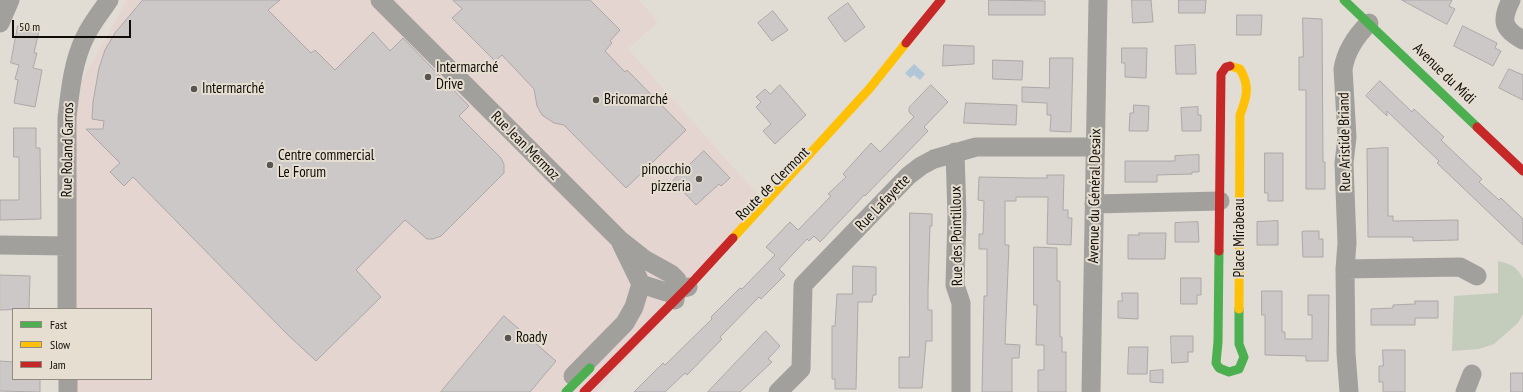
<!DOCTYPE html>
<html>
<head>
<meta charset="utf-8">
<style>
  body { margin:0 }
  #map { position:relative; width:1523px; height:392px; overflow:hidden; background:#e1ddd5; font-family:"PT Sans Narrow",sans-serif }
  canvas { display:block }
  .legend { position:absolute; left:12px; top:308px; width:140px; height:72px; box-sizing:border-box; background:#e6ded0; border:1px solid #908a80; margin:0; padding:5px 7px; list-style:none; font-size:12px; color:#0f0c08 }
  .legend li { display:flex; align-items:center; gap:8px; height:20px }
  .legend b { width:20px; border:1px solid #908a80 }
  .scale { position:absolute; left:12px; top:20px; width:119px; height:18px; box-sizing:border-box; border:2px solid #0f0c08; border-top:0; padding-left:5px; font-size:12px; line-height:14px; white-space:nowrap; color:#0f0c08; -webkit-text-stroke:3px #e6ded0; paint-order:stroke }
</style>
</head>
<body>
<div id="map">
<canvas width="1523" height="392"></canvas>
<ul class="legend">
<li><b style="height:5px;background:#4caf50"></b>Fast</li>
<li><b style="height:5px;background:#ffc107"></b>Slow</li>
<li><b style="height:5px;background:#c62828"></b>Jam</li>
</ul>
<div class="scale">50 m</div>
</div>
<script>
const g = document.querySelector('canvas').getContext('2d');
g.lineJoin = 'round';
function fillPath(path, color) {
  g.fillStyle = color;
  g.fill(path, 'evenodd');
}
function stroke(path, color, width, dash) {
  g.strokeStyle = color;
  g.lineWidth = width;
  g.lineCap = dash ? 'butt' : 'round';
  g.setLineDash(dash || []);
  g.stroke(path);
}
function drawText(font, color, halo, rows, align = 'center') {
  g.font = font + ' "PT Sans Narrow",sans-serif';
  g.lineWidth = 4;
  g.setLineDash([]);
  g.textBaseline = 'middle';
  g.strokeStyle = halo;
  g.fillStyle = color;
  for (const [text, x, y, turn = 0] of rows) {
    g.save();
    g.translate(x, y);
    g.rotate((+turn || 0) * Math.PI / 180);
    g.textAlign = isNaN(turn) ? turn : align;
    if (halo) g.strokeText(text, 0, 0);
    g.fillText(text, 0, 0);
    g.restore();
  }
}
fillPath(new Path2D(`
  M127 0H639L658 22 628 49 767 205 597 392H73V379H151V309H72L68 105Z`), '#e5d5d1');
fillPath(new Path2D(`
  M1498 261C1510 264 1517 266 1523 279V314L1518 323 1494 344 1479 349 1452 351 1454 296 1498 293Z`), '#c4ccbc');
fillPath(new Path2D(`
  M914 64 925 74 920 80 914 75 910 78 905 73Z`), '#b1c7d7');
const building = new Path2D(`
  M143 0H280L268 10 311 53 315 50 335 70 373 32 390 51 403 38 469 106 459 116 501 158 504 164V173L441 236 433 239H427L405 220 356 270 381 297 316 361 288 335 133 177 124 186 110 172 120 163 86 129H103L104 121 92 119 93 102 99 68 105 50 115 33Z
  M453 0H590L620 30 610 41 612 43 605 51 625 72 627 70 686 130 626 188 564 125 554 123 542 115 537 106 534 89 502 55 495 61 452 18 462 9Z
  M989 0 1045 1V15H989Z
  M1132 0H1151L1153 22 1133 23Z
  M1179 0H1206L1205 13H1179Z
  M1402 0H1452L1449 6 1455 9 1447 24Z
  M848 3 865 27 845 42 828 18Z
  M773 11 788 30 772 41 758 23Z
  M1237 15H1262L1261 35H1237Z
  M1303 18 1322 19 1323 162H1325V189H1306V90H1299V57H1303Z
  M18 26 39 31 34 53H37L33 68 42 70 35 107 14 103 18 80 15 79 19 65 11 63Z
  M1463 26 1497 43 1495 48 1501 51 1493 66 1454 46Z
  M944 45 974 46V64L943 66Z
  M1195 45 1196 74H1176L1175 46Z
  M1122 48H1147L1146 78 1125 77V63H1122Z
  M1050 58H1073L1071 132 1050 131 1051 115H1047V103L1022 102V87L1049 88Z
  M993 60 1023 61 1022 80 993 79Z
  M1509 69 1523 75V100L1499 88Z
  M1380 81 1412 112 1414 109 1428 122 1444 137 1441 140 1482 179 1479 182 1499 200 1501 198 1523 219V245L1437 163 1439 161 1414 137 1387 111V116L1366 96Z
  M780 85 806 115 775 144 763 131 771 124 756 107 761 102 756 97 765 89 770 94Z
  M931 85 948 102 924 127 928 131 865 196 864 195 855 205 820 242 814 236 809 241 807 239 779 269 785 275 761 299 759 297 720 337 722 339 687 375 685 373 665 392H634L663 363 665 365 712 319 711 317 740 288 742 289 775 255 766 247 790 222 798 230 831 196 828 194 846 177 843 174 871 143 880 152 914 117 909 112V108Z
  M966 103 1017 105 1016 125 964 123Z
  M1134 105 1149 106 1148 131H1129L1130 113H1133Z
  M1198 107V115H1201V131H1182L1181 108Z
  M14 128H36V148H40L41 219 0 220V200H19V157H14Z
  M1388 148V216H1393V221L1458 220V240L1413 241V237H1368L1367 149Z
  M704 151 730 178 721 186 719 184 696 205 673 181Z
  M1265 153H1283V201H1268V193H1265Z
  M1199 155V172H1192V174L1157 175V182H1125V161H1175V156Z
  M1047 175H1064L1063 210H1068V218H1072L1071 245 1047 244 1048 197H1016V201H1005V245H1009L1005 344 1020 345 1019 358H1012V392H982L984 296H987V249H979V234H983L984 201 978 200 979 177 1031 178H1047Z
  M910 213 932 214V226H930L928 290V310H932V341H926L922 388H899V357H909Z
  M1278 221V245H1257V222Z
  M1198 222 1199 242H1175V223Z
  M1306 231H1319V239H1323V257H1303L1302 232Z
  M1139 233H1166L1165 259H1128V235H1139Z
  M1034 247 1057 248V281H1060V337H1062V352H1066V392H1038V370H1044V345H1036L1037 305H1034Z
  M853 266 876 267V295H873L872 302H858L856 389H835V379H832V326H835L837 294H852Z
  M0 275 30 276 29 309 0 310Z
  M1181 278H1201V295H1197V304H1181Z
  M1262 291H1282V332H1285V339H1312V315H1308V295H1329L1328 361H1306V356L1265 355V315H1262Z
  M1122 293H1138V319L1118 318V301H1122Z
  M1415 301H1438V318H1415V325H1371V309L1393 308V305L1415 304Z
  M504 316 556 361 530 392H441Z
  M766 331 780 346 768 359 772 362 740 392H708Z
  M1171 336H1193V352H1188V362L1172 363Z
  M1129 347H1148L1147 374H1128Z
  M1383 350H1405V392H1383V382H1379V366H1383Z
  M0 361 13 362V379H40V392L0 391Z
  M1163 370V383L1150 382V371Z
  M1511 373H1523V392H1511Z`);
fillPath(building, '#ccc8c7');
stroke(building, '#aca8a7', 1);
stroke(new Path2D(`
  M380 0 620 240 644 259 671 274 677 280 675 300
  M1511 0C1501 20 1502 29 1523 40
  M0 23 10 0
  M955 152 957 215 955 285 961 303V392
  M1094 204 1220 201
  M621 243 641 284 666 292 688 287
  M0 245 67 246
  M1345 269 1460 267 1477 276
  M67 309V118C70 91 73 61 85 37 91 24 101 12 109 0
  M573 376 625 323 634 307 641 284
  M68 379V392
  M778 392 801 369 803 285 908 176 921 166 934 159 976 147H1095
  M1091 392 1098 0
  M1349 392 1346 353 1345 269 1347 243 1344 163 1347 137 1343 69C1346 50 1356 36 1369 23
  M1465 392 1472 374`), '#a1a09d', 19);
stroke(new Path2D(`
  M1344 0 1477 127
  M1219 251 1218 342 1216 363 1219 368 1229 372 1239 369 1244 357 1239 344V309
  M566 392 590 368`), '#4caf50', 9);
stroke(new Path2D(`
  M1230 66 1240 69C1250 86 1247 97 1240 115L1239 309
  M733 238 870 88 906 43`), '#ffc107', 9);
stroke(new Path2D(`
  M906 43 941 0
  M1477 127 1523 171
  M1219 251 1221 74 1226 67 1230 66
  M584 392 688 287 733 238`), '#c62828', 9);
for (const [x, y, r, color] of [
  [428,77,4,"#585550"],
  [194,89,4,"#585550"],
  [596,100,4,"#585550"],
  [270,165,4,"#585550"],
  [699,179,4,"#585550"],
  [508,338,4,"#585550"]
]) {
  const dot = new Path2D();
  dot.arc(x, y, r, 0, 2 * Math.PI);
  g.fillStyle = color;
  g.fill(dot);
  stroke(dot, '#e6ded0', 1.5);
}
drawText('15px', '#0f0c08', '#e6ded0', [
  ["Intermarché",436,68],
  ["Drive",436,85],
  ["Intermarché",202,89],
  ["Bricomarché",604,100],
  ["Centre commercial",278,156],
  ["Le Forum",278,173],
  ["pinocchio",691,170,"right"],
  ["pizzeria",691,187,"right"],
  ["Roady",516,338]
], 'left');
drawText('15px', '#0f0c08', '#e6ded0', [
  ["Avenue du Midi",1444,74,44],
  ["Rue Aristide Briand",1345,142,-91],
  ["Rue Jean Mermoz",525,146,45],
  ["Rue Roland Garros",68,150,-89],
  ["Route de Clermont",773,184,-45],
  ["Avenue du Général Desaix",1095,196,-89],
  ["Rue Lafayette",883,203,-46],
  ["Rue des Pointilloux",957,236,-91],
  ["Place Mirabeau",1240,238,-90]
]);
</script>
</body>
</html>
